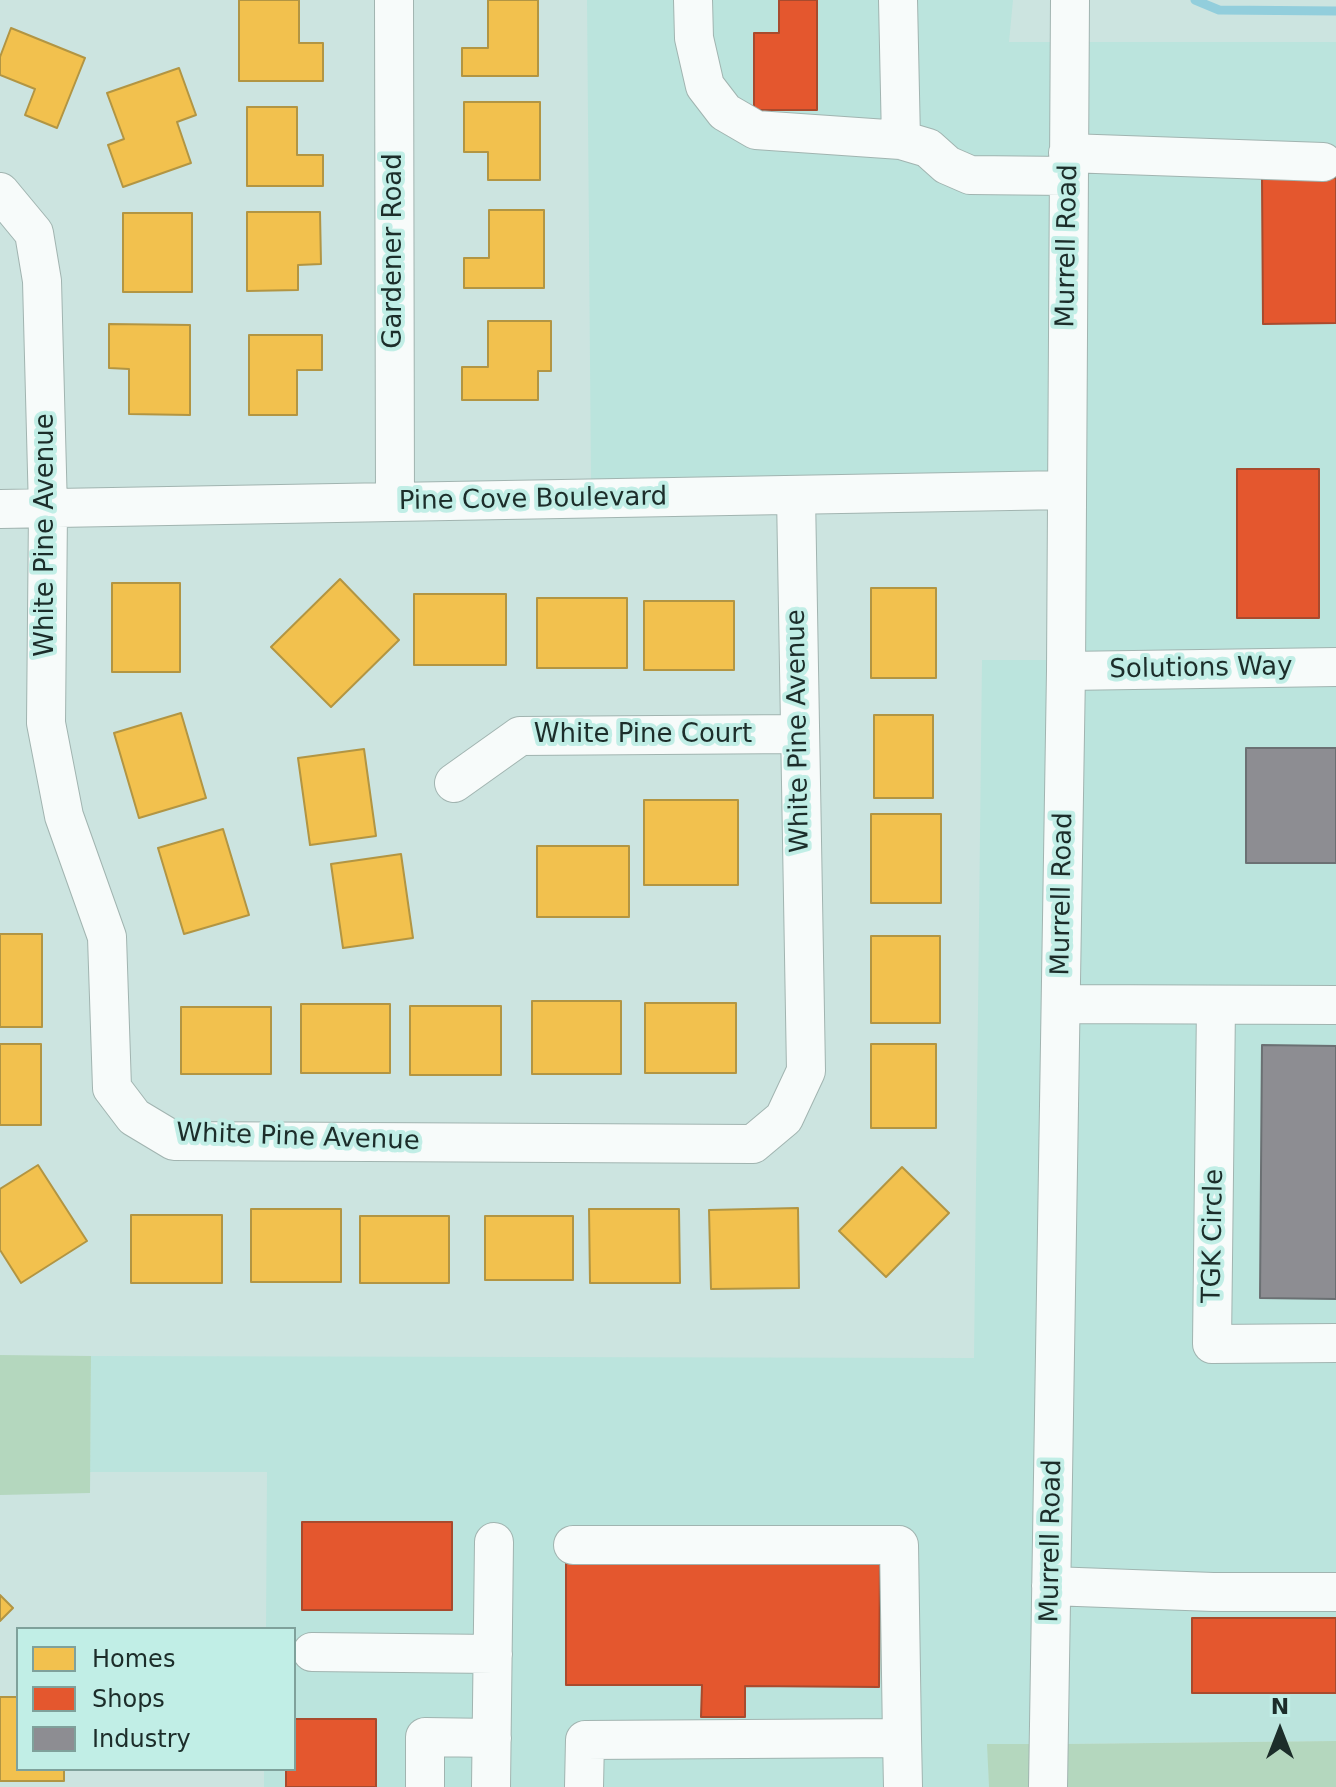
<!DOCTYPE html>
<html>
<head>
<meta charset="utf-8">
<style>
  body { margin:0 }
  #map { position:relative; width:1336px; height:1787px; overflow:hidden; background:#cce4e0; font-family:"DejaVu Sans",sans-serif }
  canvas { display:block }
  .legend { position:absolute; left:16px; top:1627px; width:280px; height:144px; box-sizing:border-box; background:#c1eee6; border:2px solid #7fa19b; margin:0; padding:10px 14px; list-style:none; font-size:24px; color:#1c2d2a }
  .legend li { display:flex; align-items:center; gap:16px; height:40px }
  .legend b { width:40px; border:2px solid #7fa19b }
  .north { position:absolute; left:1240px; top:1691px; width:80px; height:80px; -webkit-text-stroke:6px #c1eee6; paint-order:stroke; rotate:0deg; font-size:22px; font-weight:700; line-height:32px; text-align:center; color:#1c2d2a }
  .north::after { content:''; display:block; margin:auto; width:28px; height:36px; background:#1c2d2a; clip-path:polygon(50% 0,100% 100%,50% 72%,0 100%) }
</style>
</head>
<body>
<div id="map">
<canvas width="1336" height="1787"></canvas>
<ul class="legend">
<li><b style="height:22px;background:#f2c14e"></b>Homes</li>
<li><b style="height:22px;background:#e4572e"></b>Shops</li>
<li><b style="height:22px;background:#8d8d92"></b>Industry</li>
</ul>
<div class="north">N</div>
</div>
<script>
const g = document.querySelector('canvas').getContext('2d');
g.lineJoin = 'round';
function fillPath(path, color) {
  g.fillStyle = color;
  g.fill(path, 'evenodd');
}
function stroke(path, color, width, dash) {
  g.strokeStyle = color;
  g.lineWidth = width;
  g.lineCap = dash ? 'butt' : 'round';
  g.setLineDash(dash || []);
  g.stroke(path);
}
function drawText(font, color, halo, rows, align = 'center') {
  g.font = font + ' "DejaVu Sans",sans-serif';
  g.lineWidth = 8;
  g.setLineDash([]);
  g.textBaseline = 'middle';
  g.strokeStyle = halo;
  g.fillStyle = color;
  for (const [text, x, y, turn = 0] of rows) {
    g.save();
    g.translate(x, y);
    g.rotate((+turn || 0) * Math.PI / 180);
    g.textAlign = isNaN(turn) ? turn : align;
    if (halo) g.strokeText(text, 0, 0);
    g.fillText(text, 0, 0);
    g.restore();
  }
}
fillPath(new Path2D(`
  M587 0H1013L1009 42H1053L1050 472 591 481Z
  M1085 42H1336V1741L1064 1744Z
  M982 660H1050L1032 1744 988 1745 989 1787H264V1769H294V1629H266L267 1472H90L91 1356 974 1358Z`), '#bbe4dd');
fillPath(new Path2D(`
  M0 1355 91 1356 90 1493 0 1495Z
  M1336 1741V1787H1064V1744Z
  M987 1744H1032V1787H989Z`), '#b4d7be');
const homes = new Path2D(`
  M239 0H299V43H323V81H239Z
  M488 0H538V76H462V48H488Z
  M11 28 85 58 57 128 25 115 35 89 0 75V57Z
  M179 68 196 115 177 122 191 163 123 187 108 145 124 139 107 93Z
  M464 102H540V180H488V152H464Z
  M247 107H297V155H323V186H247Z
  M489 210H544V288H464V258H489Z
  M247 212H320L321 264 298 265V290L247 291Z
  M123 213H192V292H123Z
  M488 321H551V371H538V400H462V367H488Z
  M109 324 190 325V415L129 414V369L109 368Z
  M249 335H322V370H297V415H249Z
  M340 579 399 640 331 707 271 647Z
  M112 583H180V672H112Z
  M871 588H936V678H871Z
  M414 594H506V665H414Z
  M537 598H627V668H537Z
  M644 601H734V670H644Z
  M181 713 206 798 139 818 114 733Z
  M874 715H933V798H874Z
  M364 749 376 836 310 845 298 758Z
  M644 800H738V885H644Z
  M871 814H941V903H871Z
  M223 829 249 915 184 934 158 848Z
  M537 846H629V917H537Z
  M401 854 413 938 343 948 331 864Z
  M0 934H42V1027H0Z
  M871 936H940V1023H871Z
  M532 1001H621V1074H532Z
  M645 1003H736V1073H645Z
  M301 1004H390V1073H301Z
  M410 1006H501V1075H410Z
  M181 1007H271V1074H181Z
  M0 1044H41V1125H0Z
  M871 1044H936V1128H871Z
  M38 1165 87 1241 21 1283 0 1250V1189Z
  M902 1167 949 1213 886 1277 839 1231Z
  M798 1208 799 1288 711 1289 709 1210Z
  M251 1209H341V1282H251Z
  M589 1209H679L680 1283H590Z
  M131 1215H222V1283H131Z
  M360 1216H449V1283H360Z
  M485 1216H573V1280H485Z
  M0 1595 13 1608 0 1621Z
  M0 1697H18V1769H64V1781H0Z`);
fillPath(homes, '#f2c14e');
stroke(homes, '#b29543', 2);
const shops = new Path2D(`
  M779 0H817V110H754V33H779Z
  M1262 178H1336V323L1263 324Z
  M1237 469H1319V618H1237Z
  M302 1522H452V1610H302Z
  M566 1559 880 1560 879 1687 745 1686V1717H701L702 1685H566Z
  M1192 1618H1336V1693H1192Z
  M294 1719H376V1787H286V1769H294Z`);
fillPath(shops, '#e4572e');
stroke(shops, '#a84a2d', 2);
const industry = new Path2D(`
  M1246 748H1336V863H1246Z
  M1262 1045 1336 1046V1299L1260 1298Z`);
fillPath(industry, '#8d8d92');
stroke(industry, '#6b7073', 2);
stroke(new Path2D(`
  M1195 0 1219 10 1336 11`), '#92cedc', 9);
const minor = new Path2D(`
  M394 0 395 502
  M693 0 694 38 705 86 725 112 756 130 901 140 928 148 947 165 970 175 1068 176
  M898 0 901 140
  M1068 153 1323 162
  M0 192 34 233 42 281 48 510 46 723 64 816 107 937 112 1088 134 1117 174 1141 753 1144 784 1118 806 1071 796 495
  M0 509 1066 490
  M1066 671 1336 667
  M454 783 520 736 798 734
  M1061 1004 1336 1005
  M1216 1005 1212 1344 1336 1343
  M573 1545H899L902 1738
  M1051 1586 1213 1592H1336
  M312 1652 493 1654
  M425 1787V1737L492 1738
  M491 1787 494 1542
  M584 1787 585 1740 902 1738 903 1787
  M1048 1787 1066 671 1070 0`);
stroke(minor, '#a1b4b0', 40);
stroke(minor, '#f7fbfa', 38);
drawText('26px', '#1c2d2a', '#c1eee6', [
  ["Murrell Road",1068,246,-89],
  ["Gardener Road",394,251,-90],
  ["Pine Cove Boulevard",533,500,-1],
  ["White Pine Avenue",46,535,-90],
  ["Solutions Way",1201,669,-1],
  ["White Pine Avenue",799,731,-91],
  ["White Pine Court",643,735],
  ["Murrell Road",1063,894,-89],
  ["White Pine Avenue",298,1138,2],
  ["TGK Circle",1214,1236,-89],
  ["Murrell Road",1052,1541,-89]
]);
</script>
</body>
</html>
